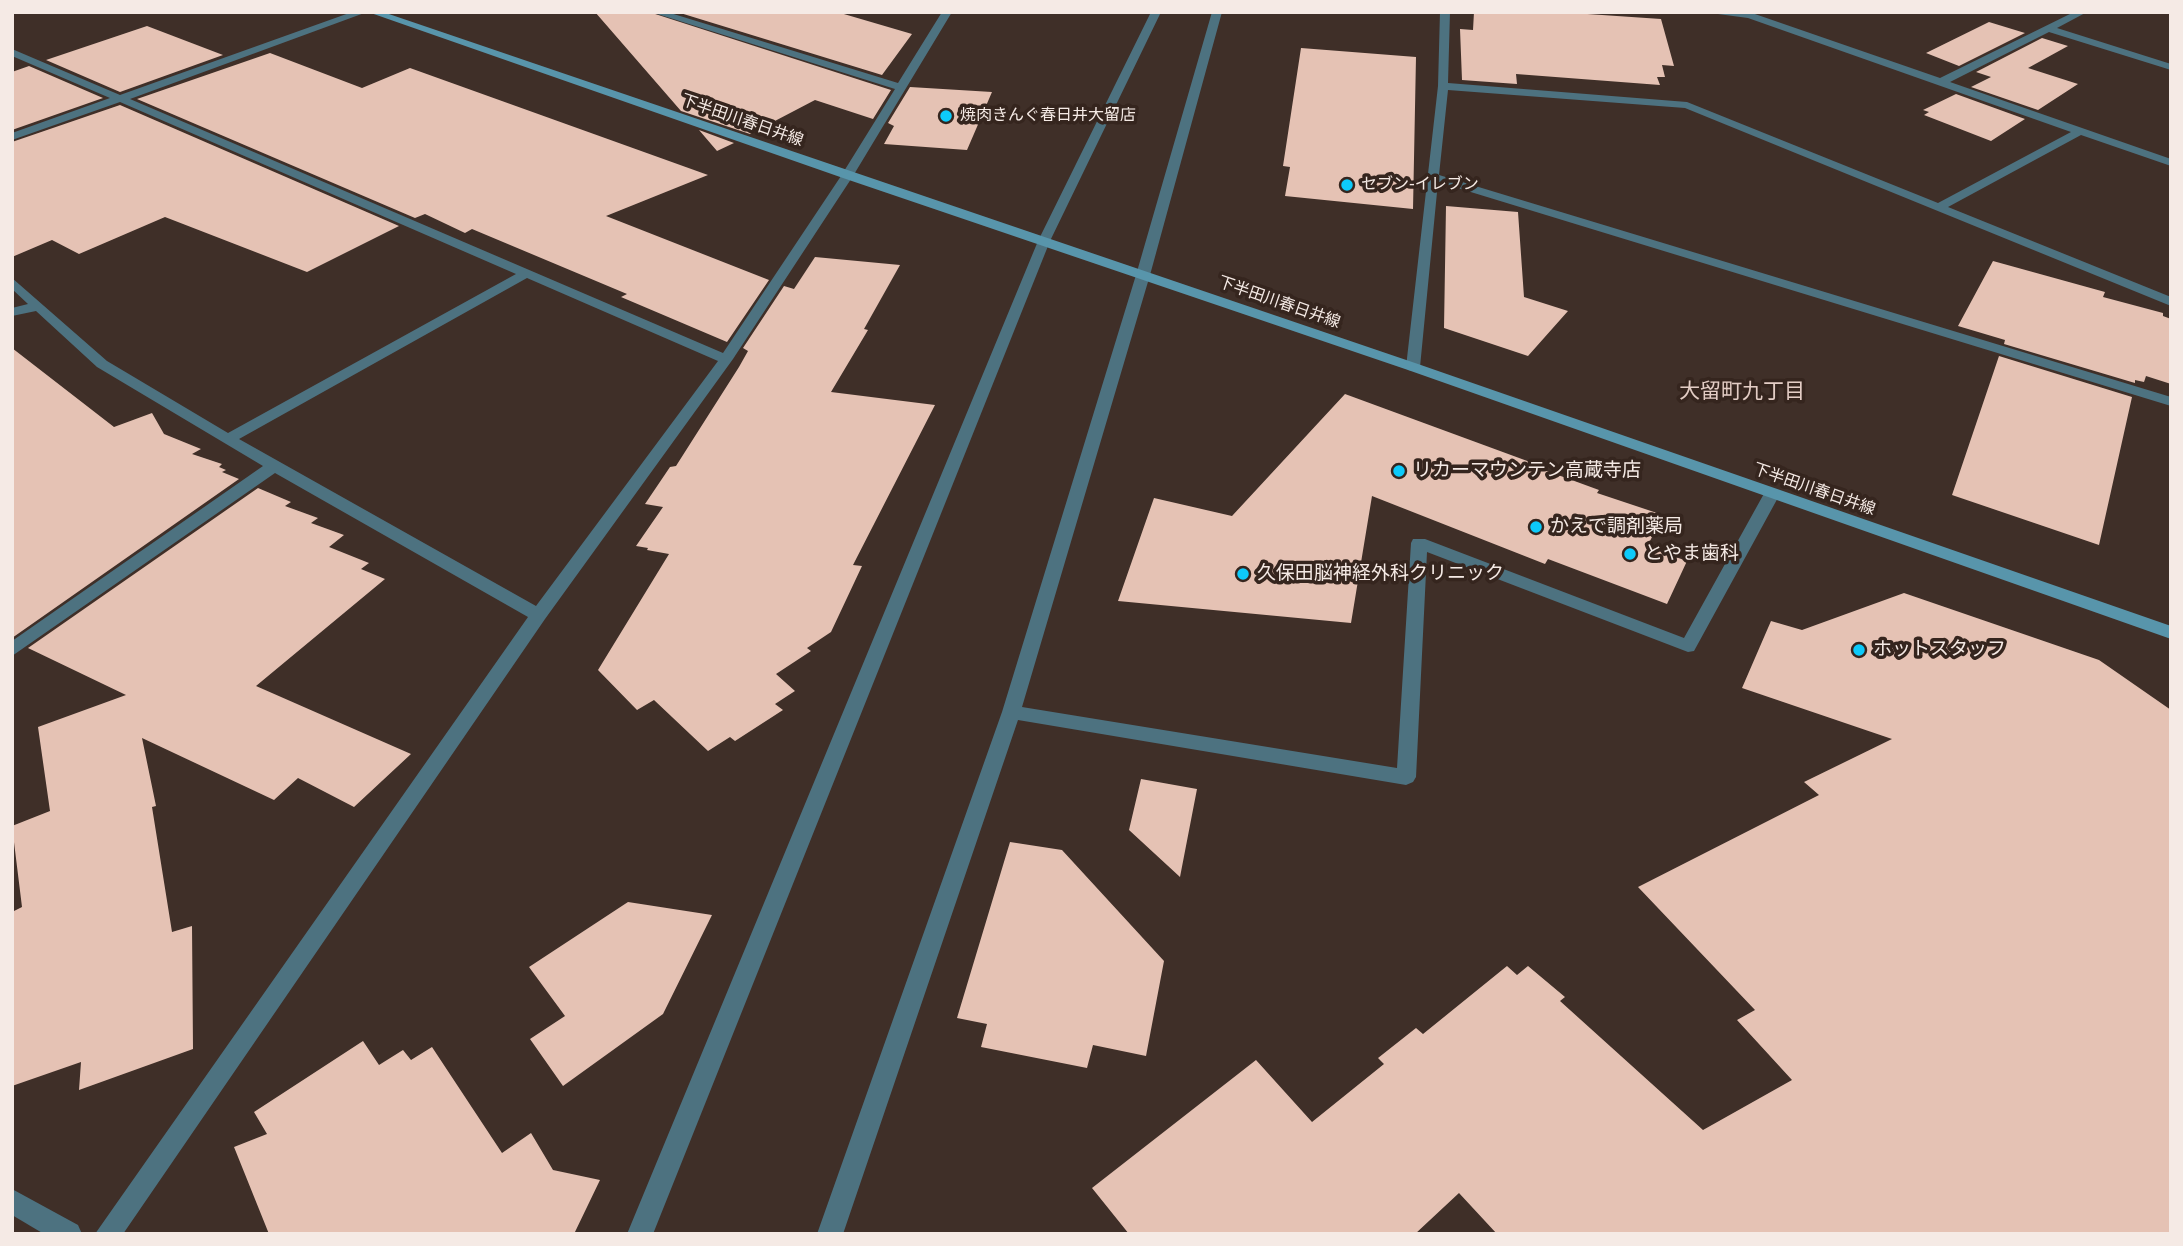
<!DOCTYPE html>
<html>
<head>
<meta charset="utf-8">
<style>
  body { margin:0 }
  #map { position:relative; width:2183px; height:1246px; overflow:hidden; background:#3f2f28; font-family:"DejaVu Sans",sans-serif }
  canvas { display:block }
  .frame { position:absolute; inset:0; border:14px solid #f5eae5; pointer-events:none }
</style>
</head>
<body>
<div id="map">
<canvas width="2183" height="1246"></canvas>
<div class="frame"></div>
</div>
<script>
const g = document.querySelector('canvas').getContext('2d');
g.lineJoin = 'round';
function fillPath(path, color) {
  g.fillStyle = color;
  g.fill(path, 'evenodd');
}
function stroke(path, color, width, dash) {
  g.strokeStyle = color;
  g.lineWidth = width;
  g.lineCap = dash ? 'butt' : 'round';
  g.setLineDash(dash || []);
  g.stroke(path);
}
function drawText(font, color, halo, rows, align = 'center') {
  g.font = font + ' "DejaVu Sans","Noto Sans JP",sans-serif';
  g.lineWidth = 7;
  g.setLineDash([]);
  g.textBaseline = 'middle';
  g.strokeStyle = halo;
  g.fillStyle = color;
  for (const [text, x, y, turn = 0] of rows) {
    g.save();
    g.translate(x, y);
    g.rotate((+turn || 0) * Math.PI / 180);
    g.textAlign = isNaN(turn) ? turn : align;
    if (halo) g.strokeText(text, 0, 0);
    g.fillText(text, 0, 0);
    g.restore();
  }
}
fillPath(new Path2D(`
  M595 12H649L891 90 873 119 815 100 750 134 681 111Z
  M677 12H837L912 34 882 75Z
  M1474 12H1558L1661 19 1674 66 1662 65 1665 77H1657L1660 85 1516 74 1517 84 1462 80 1460 29 1473 30Z
  M1989 22 2025 33 1959 66 1926 53Z
  M147 26 223 55 120 92 46 60Z
  M2042 38 2068 46 2028 68 2078 84 2038 110 1971 87 1991 77 1976 72Z
  M1301 48 1416 57 1413 209 1285 196 1290 167 1283 166Z
  M270 53 362 88 410 68 708 175 606 216 769 280 727 342 621 297 627 294 472 229 465 233 425 214 415 218 137 99Z
  M29 66 103 98 12 130V72Z
  M910 87 992 92 967 150 884 144 894 126 888 123Z
  M1956 94 2025 119 1991 141 1924 115 1929 112 1923 110Z
  M120 105 399 226 307 272 165 217 79 254 52 240 12 257V142Z
  M699 130 734 143 717 151Z
  M1446 206 1518 212 1524 297 1568 311 1528 356 1444 328Z
  M815 257 900 265 864 329 868 330 831 392 935 405 853 565 862 566 831 632 807 648 811 651 776 674 795 691 775 704 783 710 735 741 730 737 708 751 654 700 637 710 598 670 669 554 647 550 648 548 636 546 663 507 645 504 670 467 676 466 739 367 748 351 743 348 784 286 794 289Z
  M1993 261 2105 292 2103 297 2163 313V316L2171 319V384L2146 376 2144 382 2135 380V383L2004 344 2005 340 1958 326Z
  M12 348 114 427 152 413 164 434 201 449 192 454 222 464 219 467 226 470 222 472 239 479 12 638Z
  M1999 356 2132 397 2099 545 1952 495Z
  M1345 394 1530 462 1528 464 1599 490 1597 493 1663 515 1647 547 1687 561 1667 604 1548 559 1545 564 1372 496 1351 623 1118 601 1154 498 1232 516Z
  M258 488 291 502 285 506 318 518 311 523 344 535 329 547 369 563 361 569 385 579 256 686 411 754 354 807 298 778 274 800 142 738 156 806 152 807 172 932 192 926 193 1049 79 1090 81 1062 12 1086V912L22 907 12 826 50 811 38 727 126 695 28 648Z
  M1904 593 2099 660 2171 710V1234H1497L1459 1193 1415 1234H1129L1092 1188 1256 1060 1312 1122 1384 1064 1378 1058 1416 1028 1423 1034 1507 966 1517 975 1528 966 1565 997 1560 1001 1703 1130 1792 1080 1737 1020 1755 1010 1638 887 1819 795 1804 782 1892 739 1742 688 1771 621 1802 630Z
  M1141 779 1197 789 1180 877 1129 830Z
  M1010 842 1062 850 1164 961 1146 1056 1093 1045 1087 1068 981 1047 987 1024 957 1018Z
  M628 902 712 915 663 1014 563 1086 530 1039 565 1016 529 967Z
  M363 1041 379 1065 403 1050 411 1060 432 1047 502 1153 531 1133 553 1170 600 1180 574 1234H269L234 1147 267 1134 254 1112Z`), '#e5c2b4');
fillPath(new Path2D(`
  M352 12H367L130 99 723 353 841 176 895 89 651 12H667L898 83 942 12H952L853 176 733 359 545 619 123 1234H95L528 617 275 473 12 656V641L263 466 97 367 36 311 12 316V308L28 304 12 289V278L107 361 228 433 516 274 120 102 12 140V133L110 98 12 56V49L120 95ZM527 278 718 361 536 606 239 439Z
  M1151 12H1161L1050 241 653 1234H627L1038 241Z
  M1212 12H1222L1150 275 1022 707 1397 768 1411 543 1413 539H1425L1684 638 1766 490 1772 489 1780 494 1694 651 1688 652 1427 552 1416 777 1413 782 1406 785 1018 720 843 1234H817L1002 712 1136 275Z
  M1440 12H1450L1448 83 1687 102 1938 203 2071 132 1748 18 1703 12 1752 13 1940 78 2074 12H2087L2057 28 2171 64V70L2049 32 1950 82 2171 159V166L2081 135 1948 207 2171 297V306L1685 108 1448 90 1439 175 2171 397V406L1438 182 1420 367 1413 371 1408 370 1406 367 1438 86Z`), '#4d7280');
fillPath(new Path2D(`
  M12 1189 78 1225 82 1234H44L12 1215Z`), '#4d7280');
fillPath(new Path2D(`
  M368 12H383L1418 364 2171 626V639L1408 370 843 178Z`), '#5895ab');
for (const [x, y, r, color] of [
  [946,116,7,"#0dcafa"],
  [1347,185,7,"#0dcafa"],
  [1399,471,7,"#0dcafa"],
  [1536,527,7,"#0dcafa"],
  [1630,554,7,"#0dcafa"],
  [1243,574,7,"#0dcafa"],
  [1859,650,7,"#0dcafa"]
]) {
  const dot = new Path2D();
  dot.arc(x, y, r, 0, 2 * Math.PI);
  g.fillStyle = color;
  g.fill(dot);
  stroke(dot, '#35251e', 2.5);
}
drawText('16px', '#f5eae5', '#35251e', [
  ["焼肉きんぐ春日井大留店",960,116],
  ["セブン-イレブン",1361,185]
], 'left');
drawText('16px', '#f5eae5', '#35251e', [
  ["下半田川春日井線",742,121,19],
  ["下半田川春日井線",1279,303,19],
  ["下半田川春日井線",1814,490,19]
]);
drawText('19px', '#f5eae5', '#35251e', [
  ["リカーマウンテン高蔵寺店",1413,471],
  ["かえで調剤薬局",1550,527],
  ["とやま歯科",1644,554],
  ["久保田脳神経外科クリニック",1257,574],
  ["ホットスタッフ",1873,650]
], 'left');
drawText('21px', '#e3cdc5', '#35251e', [
  ["大留町九丁目",1742,393]
]);
</script>
</body>
</html>
